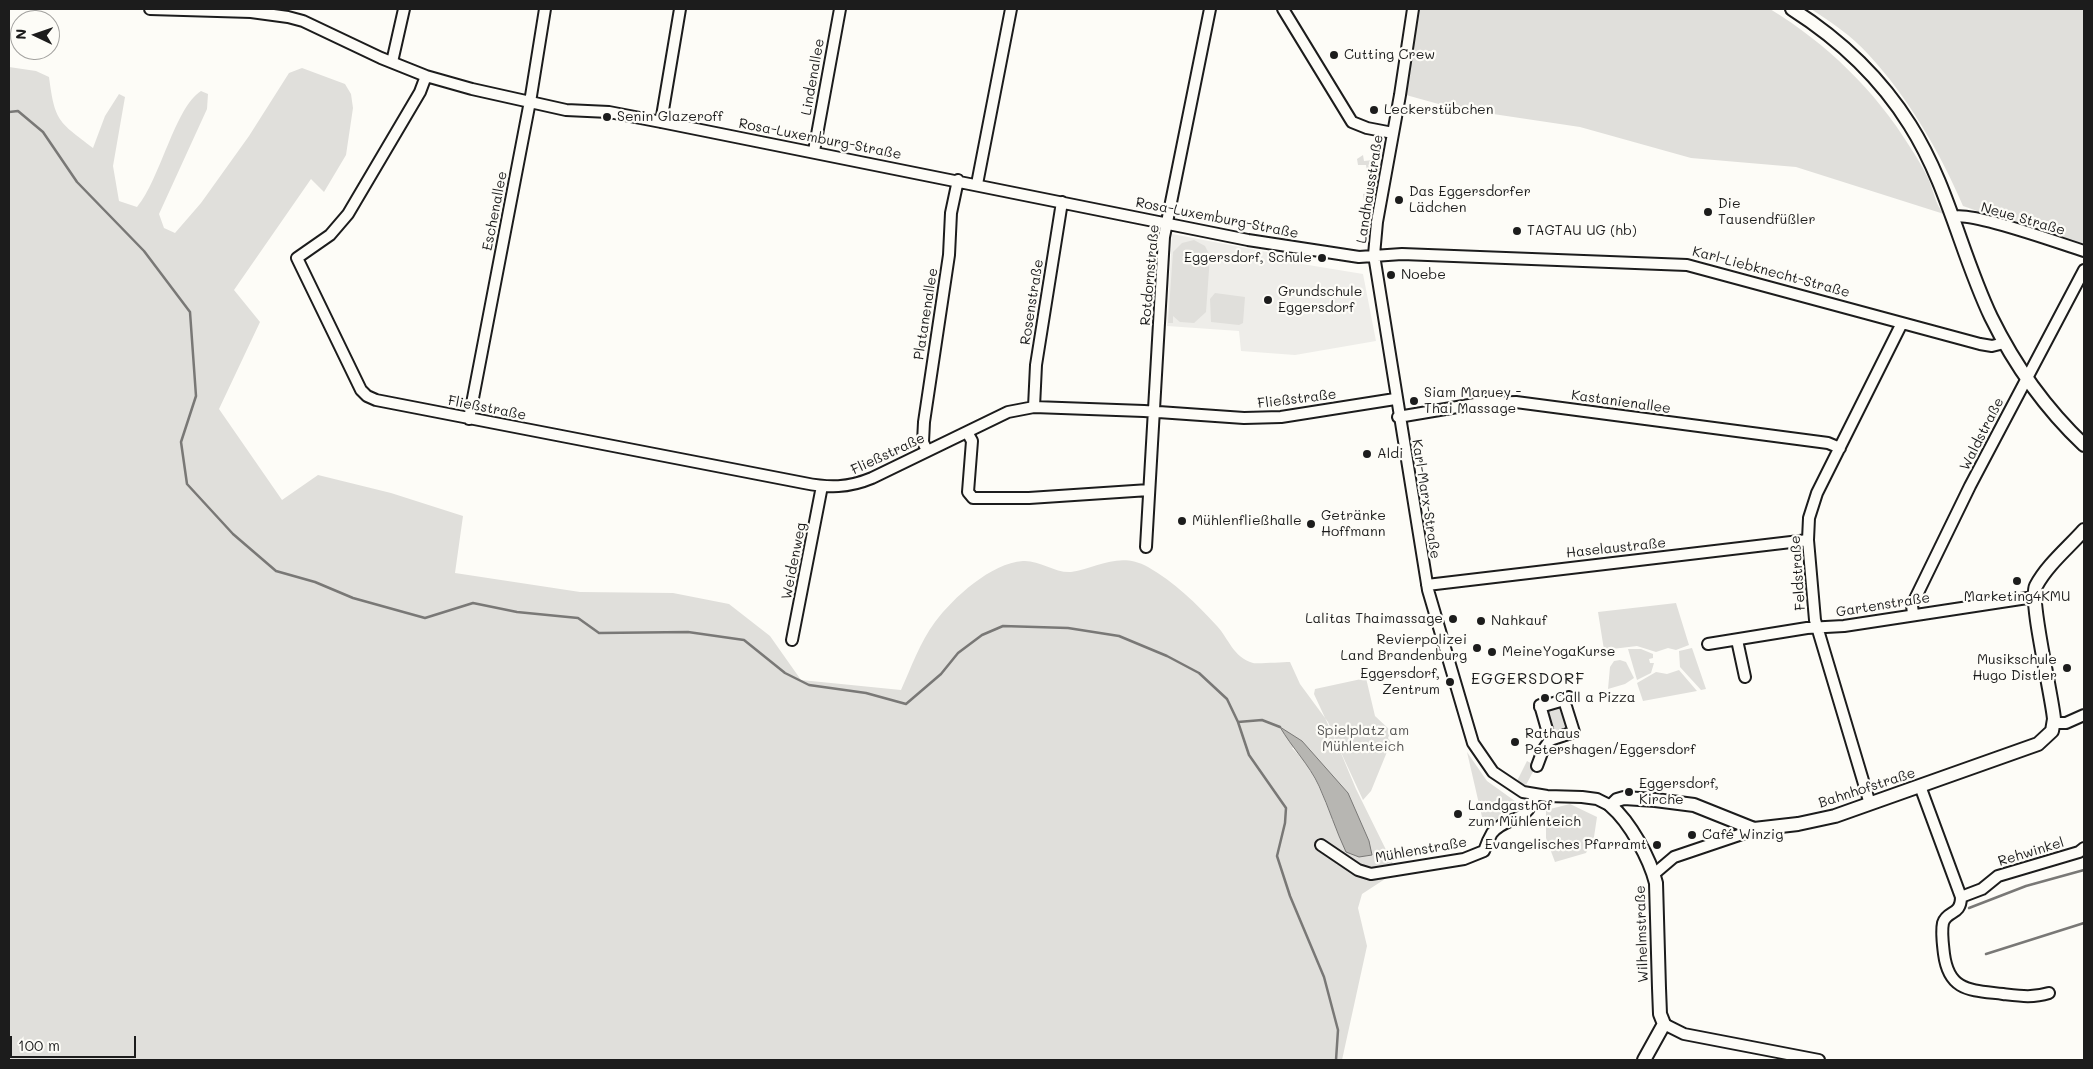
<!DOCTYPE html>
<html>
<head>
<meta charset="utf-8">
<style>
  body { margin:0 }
  #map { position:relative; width:2093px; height:1069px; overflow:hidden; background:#fdfcf7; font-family:Mali,sans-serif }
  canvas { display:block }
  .frame { position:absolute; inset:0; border:10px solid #1c1c1c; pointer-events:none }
  .north { position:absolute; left:10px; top:10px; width:50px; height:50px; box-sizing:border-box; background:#fdfcf7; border:1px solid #a3a29f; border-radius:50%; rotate:273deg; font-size:14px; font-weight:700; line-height:20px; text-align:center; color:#1c1c1c }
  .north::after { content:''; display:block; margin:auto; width:18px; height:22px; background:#1c1c1c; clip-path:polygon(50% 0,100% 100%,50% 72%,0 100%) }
  .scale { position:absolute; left:10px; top:1036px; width:126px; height:22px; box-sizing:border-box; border:2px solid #1c1c1c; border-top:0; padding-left:6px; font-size:15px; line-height:18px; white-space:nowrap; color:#1c1c1c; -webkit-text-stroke:4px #fdfcf7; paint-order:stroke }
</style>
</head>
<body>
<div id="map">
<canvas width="2093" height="1069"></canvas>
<div class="frame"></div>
<div class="north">N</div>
<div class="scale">100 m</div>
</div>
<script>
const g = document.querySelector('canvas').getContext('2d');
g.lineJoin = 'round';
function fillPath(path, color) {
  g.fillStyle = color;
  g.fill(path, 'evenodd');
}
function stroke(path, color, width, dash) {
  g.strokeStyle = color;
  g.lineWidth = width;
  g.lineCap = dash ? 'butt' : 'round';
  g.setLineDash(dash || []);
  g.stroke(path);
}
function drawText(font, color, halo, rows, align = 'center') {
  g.font = font + ' Mali,sans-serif';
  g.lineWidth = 4.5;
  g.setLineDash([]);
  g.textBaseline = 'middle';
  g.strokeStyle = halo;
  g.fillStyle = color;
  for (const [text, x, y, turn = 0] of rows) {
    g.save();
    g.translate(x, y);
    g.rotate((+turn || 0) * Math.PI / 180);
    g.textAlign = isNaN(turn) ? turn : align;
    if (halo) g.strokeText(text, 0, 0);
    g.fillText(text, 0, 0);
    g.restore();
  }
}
fillPath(new Path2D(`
  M1172 234 1288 256 1290 262 1363 274 1376 341 1295 355 1241 351 1239 331 1167 326Z`), '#eeede9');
fillPath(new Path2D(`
  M1418 9H1770C1826 43 1875 90 1910 147 1916 156 1922 166 1927 176 1934 189 1934 203 1944 214L1796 167 1691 158 1580 127 1453 108 1406 95Z
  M1811 9H2084V248L1963 206C1940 152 1908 97 1868 54 1852 36 1831 22 1811 9Z
  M9 67 36 71 49 77C55 122 58 121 93 148L105 116 119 94 125 97 113 166 119 201 137 207C160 180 175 107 201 91L208 94 207 109 159 214 164 228 175 233 201 203 249 136 289 73 302 68 345 84 351 94 353 108 346 155 324 192 311 179 234 290 260 322 219 409 282 500 318 475 391 493 463 516 455 573 580 592 673 593 729 604 770 636 801 680 901 690C911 668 920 642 935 622 953 598 991 563 1023 561 1039 560 1055 573 1071 572 1098 568 1119 551 1148 567 1173 581 1197 604 1217 626 1229 639 1233 657 1253 663 1259 664 1281 662 1290 662L1300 684 1328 722 1356 789 1394 866 1385 879 1362 894 1358 908 1367 946 1342 1060H9ZM1302 741 1358 820 1369 841 1346 852C1329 817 1321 775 1292 748Z
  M1372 153 1380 155 1378 158 1374 188 1370 189 1366 165H1358L1357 159 1363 155 1364 161 1373 160Z
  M1370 191 1373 192 1365 240 1361 218 1366 217 1363 194Z
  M1194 240 1205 246 1210 256 1206 312 1194 323 1180 322 1173 316V323H1168L1173 252 1182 243Z
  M1215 293 1245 297 1243 323 1239 325 1211 322 1210 299Z
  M1676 603 1689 645 1676 650 1668 648 1656 652 1637 646 1604 650 1598 612Z
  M1692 648 1706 689 1701 690 1680 667 1679 651Z
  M1628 649H1641L1653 654V658L1649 659 1650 663H1654L1651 673 1637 680Z
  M1620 660 1626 662 1634 678 1625 684 1608 689 1610 667 1614 661Z
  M1679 670 1697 691 1643 701 1637 683 1656 672 1667 674Z
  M1366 678 1375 716 1391 731 1388 738 1391 742 1371 791 1363 800 1314 694 1315 689Z
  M1561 705 1570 732 1555 737 1552 726 1547 727 1542 710Z
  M1467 752 1487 781 1526 809 1520 813 1517 807 1499 818 1501 823 1488 824 1482 817Z
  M1527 761 1536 766 1526 785 1517 781Z
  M1570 804 1597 817 1594 837 1586 853 1555 862 1546 838V810Z`), '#e0dfdb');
const water = new Path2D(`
  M1280 727 1302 741 1348 793 1369 841 1372 855 1359 857 1346 852C1336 831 1329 808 1319 786 1309 764 1292 748 1280 727Z`);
fillPath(water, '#b7b6b2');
stroke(water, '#797876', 1);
stroke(new Path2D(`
  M9 112 18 111 43 132 77 182 144 251 190 312 196 396 181 442 187 484 233 534 276 571 315 582 353 598 425 618 473 603 517 612 578 618 599 633 688 632 744 640 785 673 809 685 866 693 906 704 941 674 958 653 982 635 1003 626 1068 628 1119 636 1167 656 1199 673 1227 699 1238 722 1249 755 1286 808 1285 823 1277 856 1290 896 1324 977 1338 1030 1336 1060
  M1238 722 1262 720 1280 727
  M1969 908 2026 886 2084 870
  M1986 954 2084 923`), '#797876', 2.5);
const minor = new Path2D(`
  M150 9 251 12 288 17 303 21 381 58 426 76 472 89 566 110 609 112 661 122 1248 240 1359 257 1402 254 1687 265 1980 344 1992 346 2004 343
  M1283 9 1352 122 1367 128 1393 133
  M1413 9 1400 95 1377 222 1374 255 1428 590 1473 743 1493 772 1523 792 1547 796 1582 797 1597 799 1611 806
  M392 62 404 9
  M426 76 420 92 348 214 330 235 297 258 361 390 367 396 376 400 804 483C829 488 848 488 872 478L1008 412 1034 407 1144 411 1244 418 1281 417 1395 399
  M661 122 680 9
  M814 151 840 9
  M977 184 1011 9
  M1953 217C1972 211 2061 244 2084 251
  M1034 407 1036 365 1062 202
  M1398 417 1481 403 1516 402 1828 443 1840 448
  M469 419 531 96 545 9
  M967 432 972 441 968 492 973 498H1029L1149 490
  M927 451 923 442 924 422 949 255 951 213 958 180
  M1146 547 1164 237 1210 9
  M1427 585 1808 540
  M1913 614 1912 605 1970 486 2084 270
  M792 640 822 486
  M1737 640 1745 677
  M1708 644 1807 628 1844 626 2034 597
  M1540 707 1564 700
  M2054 723H2066L2084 715
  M1550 740 1574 732 1564 700 1569 697
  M1537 766 1543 750 1550 740 1540 705
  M1920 786 1961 897C1961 916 1947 910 1943 923 1941 932 1943 945 1944 954 1949 992 1971 990 2003 994 2020 996 2033 998 2049 993
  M1870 804 1815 620 1808 540 1809 518 1817 493 1902 323
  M1321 845 1358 870 1371 874 1464 859 1484 851C1486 845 1489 838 1492 833 1507 815 1527 825 1535 795
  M1654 874 1674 857 1745 833 1748 827
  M1961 897 1982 889 1998 876 2079 852 2084 848
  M1664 1024 1684 1034 1819 1060`);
const major = new Path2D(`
  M1792 9C1839 39 1880 77 1910 125 1948 185 1961 254 1991 317 2015 366 2045 408 2084 445
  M1644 1060 1664 1024 1660 1014 1659 988 1656 883C1650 859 1630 822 1611 806L1617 800 1624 798 1655 800 1694 805 1754 829 1798 824 1835 816 2038 744 2052 731 2054 719C2052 695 2029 600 2036 586 2047 565 2069 547 2084 530`);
stroke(minor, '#1c1c1c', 14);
stroke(major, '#1c1c1c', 16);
stroke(minor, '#fdfcf7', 10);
stroke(major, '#fdfcf7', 12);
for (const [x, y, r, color] of [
  [1334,55,5,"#1c1c1c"],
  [1374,110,5,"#1c1c1c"],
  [607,117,5,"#1c1c1c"],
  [1399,200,5,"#1c1c1c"],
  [1708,212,5,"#1c1c1c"],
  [1517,231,5,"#1c1c1c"],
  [1322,258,5,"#1c1c1c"],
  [1391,275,5,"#1c1c1c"],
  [1268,300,5,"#1c1c1c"],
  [1414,401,5,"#1c1c1c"],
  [1367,454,5,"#1c1c1c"],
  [1182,521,5,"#1c1c1c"],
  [1311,524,5,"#1c1c1c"],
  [2017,581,5,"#1c1c1c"],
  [1453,619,5,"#1c1c1c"],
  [1481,621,5,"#1c1c1c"],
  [1477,648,5,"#1c1c1c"],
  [1492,652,5,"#1c1c1c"],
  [2067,668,5,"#1c1c1c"],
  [1450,682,5,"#1c1c1c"],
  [1545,698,5,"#1c1c1c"],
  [1515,742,5,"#1c1c1c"],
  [1629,792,5,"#1c1c1c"],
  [1458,814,5,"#1c1c1c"],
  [1692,835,5,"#1c1c1c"],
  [1657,845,5,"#1c1c1c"]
]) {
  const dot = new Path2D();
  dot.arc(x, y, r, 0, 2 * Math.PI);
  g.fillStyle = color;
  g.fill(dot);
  stroke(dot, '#fdfcf7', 2);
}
drawText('14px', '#1c1c1c', '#fdfcf7', [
  ["Cutting Crew",1344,55],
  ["Leckerstübchen",1384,110],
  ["Senin Glazeroff",617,117],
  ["Das Eggersdorfer",1409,192],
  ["Lädchen",1409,208],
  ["Die",1718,204],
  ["Tausendfüßler",1718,220],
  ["TAGTAU UG (hb)",1527,231],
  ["Eggersdorf, Schule",1312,258,"right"],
  ["Noebe",1401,275],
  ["Grundschule",1278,292],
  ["Eggersdorf",1278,308],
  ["Siam Maruey -",1424,393],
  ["Thai Massage",1424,409],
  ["Aldi",1377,454],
  ["Getränke",1321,516],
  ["Hoffmann",1321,532],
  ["Mühlenfließhalle",1192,521],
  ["Marketing4KMU",2017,597,"center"],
  ["Lalitas Thaimassage",1443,619,"right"],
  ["Nahkauf",1491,621],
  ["Revierpolizei",1467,640,"right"],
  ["Land Brandenburg",1467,656,"right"],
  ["MeineYogaKurse",1502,652],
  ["Musikschule",2057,660,"right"],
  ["Hugo Distler",2057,676,"right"],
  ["Eggersdorf,",1440,674,"right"],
  ["Zentrum",1440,690,"right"],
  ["Call a Pizza",1555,698],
  ["Rathaus",1525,734],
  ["Petershagen/Eggersdorf",1525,750],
  ["Eggersdorf,",1639,784],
  ["Kirche",1639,800],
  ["Landgasthof",1468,806],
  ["zum Mühlenteich",1468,822],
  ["Café Winzig",1702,835],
  ["Evangelisches Pfarramt",1647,845,"right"]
], 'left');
drawText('14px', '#1c1c1c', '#fdfcf7', [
  ["Lindenallee",813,77,-80],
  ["Rosa-Luxemburg-Straße",820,139,11],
  ["Landhausstraße",1370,189,-81],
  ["Eschenallee",495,211,-79],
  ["Rosa-Luxemburg-Straße",1217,218,11],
  ["Neue Straße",2023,219,16],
  ["Karl-Liebknecht-Straße",1771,272,15],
  ["Rotdornstraße",1150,275,-85],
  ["Rosenstraße",1032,302,-81],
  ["Platanenallee",926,314,-81],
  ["Fließstraße",1297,399,-7],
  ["Kastanienallee",1621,402,8],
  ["Fließstraße",487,408,11],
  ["Waldstraße",1982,434,-63],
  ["Fließstraße",888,454,-25],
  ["Karl-Marx-Straße",1426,499,81],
  ["Haselaustraße",1616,548,-6],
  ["Weidenweg",794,561,-79],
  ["Feldstraße",1798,573,-94],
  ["Gartenstraße",1883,605,-9],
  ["Bahnhofstraße",1867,788,-18],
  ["Mühlenstraße",1421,850,-10],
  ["Rehwinkel",2031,852,-17],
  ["Wilhelmstraße",1642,934,-92]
]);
drawText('14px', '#575655', '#fdfcf7', [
  ["Spielplatz am",1363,731],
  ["Mühlenteich",1363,747]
]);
g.letterSpacing = '1px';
drawText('16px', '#1c1c1c', '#fdfcf7', [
  ["EGGERSDORF",1528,679]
]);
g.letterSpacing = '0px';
</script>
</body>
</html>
